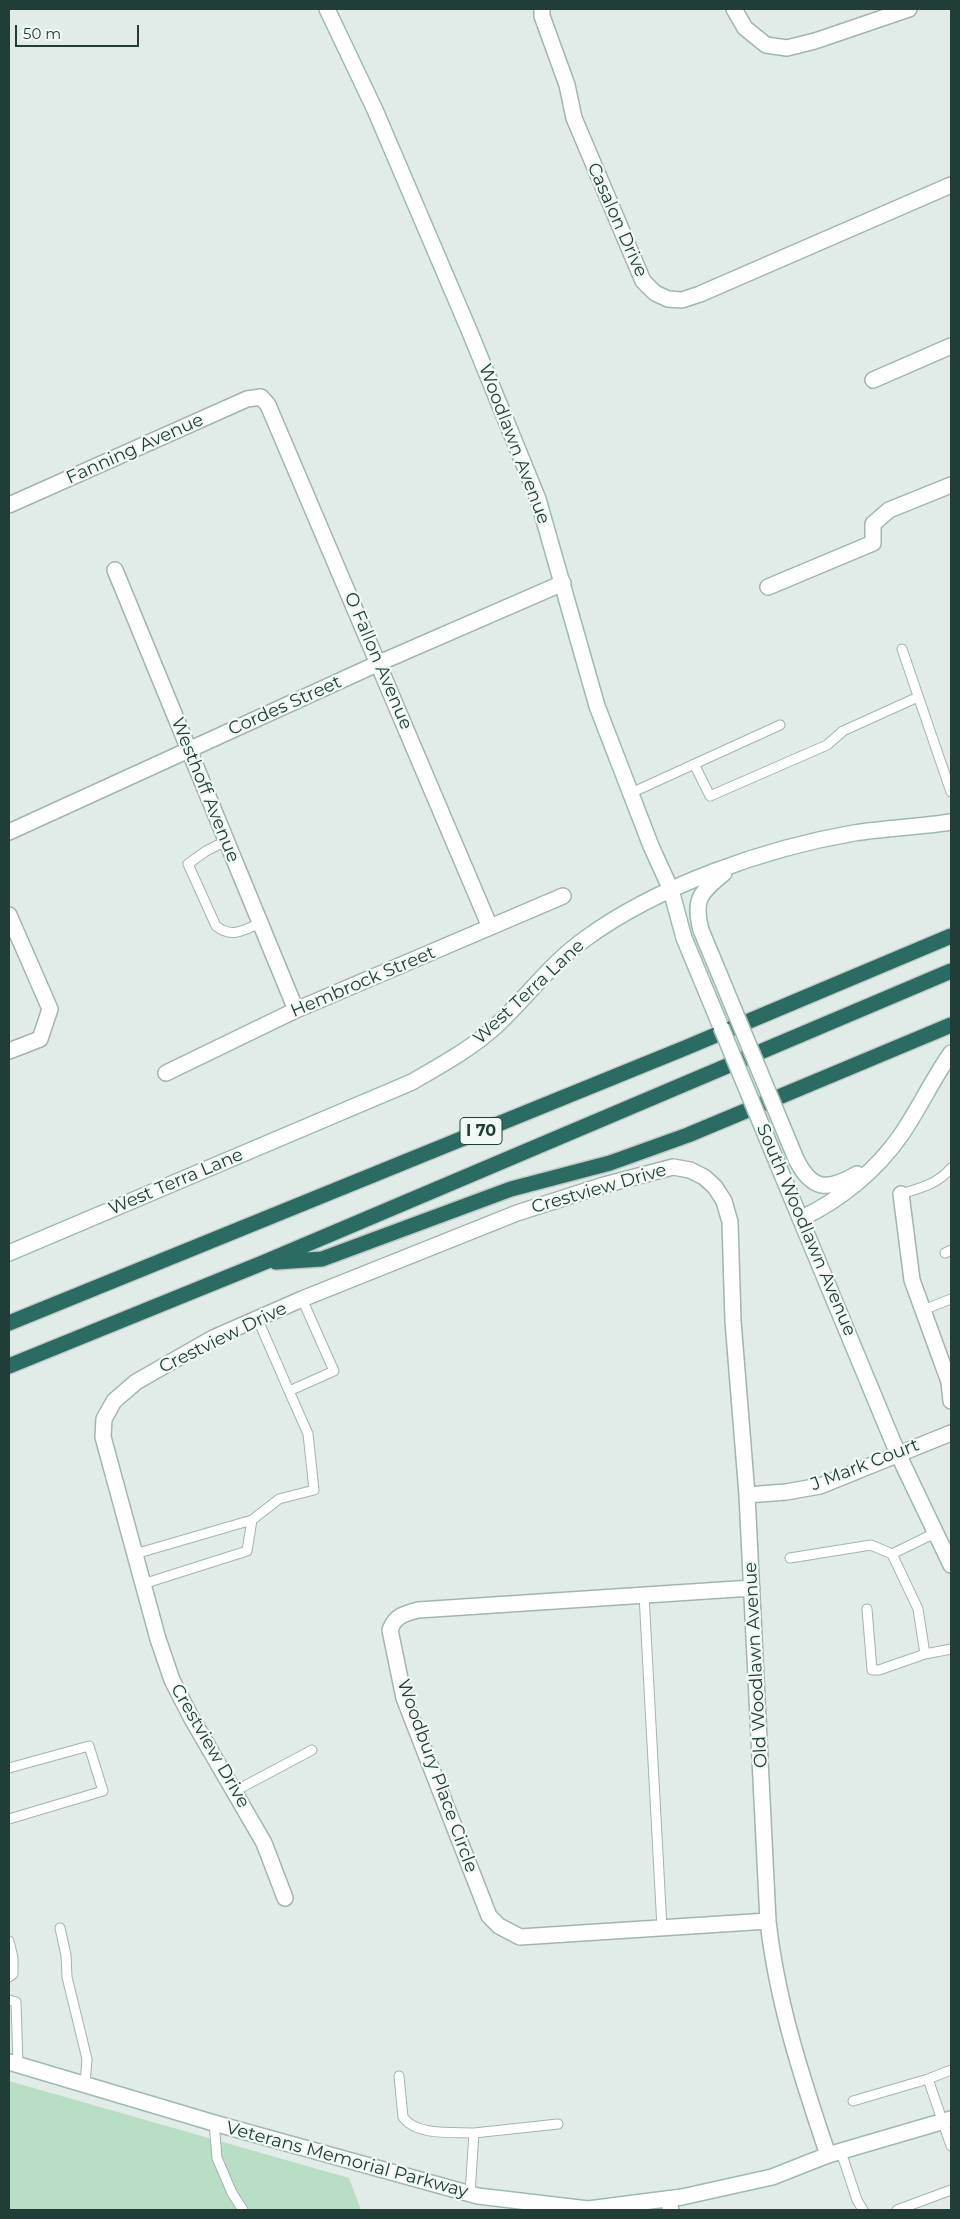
<!DOCTYPE html>
<html>
<head>
<meta charset="utf-8">
<style>
  body { margin:0 }
  #map { position:relative; width:960px; height:2219px; overflow:hidden; background:#e1ece8; font-family:Montserrat,sans-serif }
  canvas { display:block }
  .frame { position:absolute; inset:0; border:10px solid #203e37; pointer-events:none }
  .scale { position:absolute; left:15px; top:25px; width:124px; height:22px; box-sizing:border-box; border:2px solid #203e37; border-top:0; padding-left:6px; font-size:15px; line-height:18px; white-space:nowrap; color:#203e37; -webkit-text-stroke:4px #f1f9f5; paint-order:stroke }
</style>
</head>
<body>
<div id="map">
<canvas width="960" height="2219"></canvas>
<div class="frame"></div>
<div class="scale">50 m</div>
</div>
<script>
const g = document.querySelector('canvas').getContext('2d');
g.lineJoin = 'round';
function fillPath(path, color) {
  g.fillStyle = color;
  g.fill(path, 'evenodd');
}
function stroke(path, color, width, dash) {
  g.strokeStyle = color;
  g.lineWidth = width;
  g.lineCap = dash ? 'butt' : 'round';
  g.setLineDash(dash || []);
  g.stroke(path);
}
function drawText(font, color, halo, rows, align = 'center') {
  g.font = font + ' Montserrat,sans-serif';
  g.lineWidth = 4.5;
  g.setLineDash([]);
  g.textBaseline = 'middle';
  g.strokeStyle = halo;
  g.fillStyle = color;
  for (const [text, x, y, turn = 0] of rows) {
    g.save();
    g.translate(x, y);
    g.rotate((+turn || 0) * Math.PI / 180);
    g.textAlign = isNaN(turn) ? turn : align;
    if (halo) g.strokeText(text, 0, 0);
    g.fillText(text, 0, 0);
    g.restore();
  }
}
fillPath(new Path2D(`
  M9 2081 349 2178 361 2210H9Z`), '#b8dfc5');
const lane = new Path2D(`
  M902 649 951 792
  M694 764 710 796 827 745 843 731 918 697
  M631 793 780 725
  M226 841 206 851 188 864 216 926C231 938 243 931 260 923
  M901 1194C920 1188 938 1184 951 1168
  M945 1253 951 1250
  M923 1310 951 1299
  M258 1320 289 1391 334 1371 302 1299
  M135 1554 252 1520 279 1499 314 1490 308 1434 289 1391
  M892 1554 935 1533
  M790 1558 871 1545 892 1554 918 1609 925 1654
  M143 1584 247 1551 252 1520
  M644 1595 662 1928
  M867 1609 872 1670H879L925 1654 951 1649
  M9 1768 89 1746 103 1791 9 1819
  M235 1791 312 1750
  M60 1928 66 1955 67 1977 87 2059 85 2084
  M9 1941 13 1958V1974L9 1977
  M9 2000 16 2002 18 2065
  M951 2070 928 2079 951 2146
  M399 2076 403 2117C416 2136 453 2132 474 2133L470 2193
  M853 2101 928 2079
  M214 2123 217 2158 232 2193 243 2210
  M474 2133 558 2124
  M841 2152 857 2200 863 2210
  M897 2210 951 2190`);
const street = new Path2D(`
  M542 9V16L567 85 574 118 643 281 655 293 668 299 682 300 700 294 951 185
  M734 9 745 28 766 45 787 48 815 41 909 9
  M873 380 951 346
  M9 505 247 399 261 397 268 405 490 927
  M115 570 296 1010
  M768 587 873 543V524L889 510 951 485
  M9 832 379 663 563 583
  M9 915 50 1009 40 1039 9 1051
  M166 1073 296 1010 563 896
  M901 1194 912 1280 949 1382 951 1401
  M747 1495 786 1492 820 1486 951 1433
  M752 1588 418 1610C403 1614 395 1616 390 1630L404 1698 489 1916 499 1926 520 1937 768 1921
  M285 1898 264 1843 192 1719 172 1680 158 1639 103 1437 104 1419 114 1401 136 1382 213 1338 302 1299 517 1213 604 1185 673 1167 690 1170 704 1177 715 1187 724 1201 730 1222 733 1321 747 1495 768 1921C777 2002 802 2078 828 2155
  M668 2199 671 2210`);
const secondary = new Path2D(`
  M327 9 375 110 469 330 538 499 597 706 651 846 671 890 684 938 721 1027
  M701 930C693 899 700 893 724 873
  M796 1159C812 1191 827 1191 857 1174
  M778 1165 898 1454 951 1565
  M802 1218C840 1200 877 1170 901 1135 919 1109 932 1080 951 1053
  M9 1253 412 1082C441 1065 471 1049 496 1026 527 997 551 963 585 939 657 886 766 848 854 833 886 828 919 827 951 822
  M9 2062 214 2123 478 2196 588 2209 682 2197 772 2177 828 2155 951 2119`);
const highway = new Path2D(`
  M276 1262 322 1259 511 1189 610 1163 688 1135 951 1025
  M9 1323 685 1048 951 936
  M9 1366 265 1262 951 971`);
stroke(lane, '#a3b4af', 11);
stroke(street, '#a3b4af', 18);
stroke(secondary, '#9eb9b1', 18);
stroke(highway, '#c1c9c7', 18);
stroke(lane, '#fff', 9);
stroke(street, '#fff', 15);
stroke(secondary, '#fff', 15);
stroke(highway, '#2a6c62', 15);
const secondaryBridge = new Path2D(`
  M701 930 796 1159
  M721 1027 778 1165`);
stroke(secondaryBridge, '#9eb9b1', 18, []);
stroke(secondaryBridge, '#fff', 15);
for (const [x, y, w] of [
  [481,1131,42]
]) {
  const box = new Path2D();
  box.roundRect(x - w / 2, y - 13.5, w, 27, 4);
  g.fillStyle = '#f1f9f5';
  g.fill(box);
  stroke(box, '#203e37', 1);
}
drawText('bold 16px', '#203e37', null, [
  ["I 70",481,1131]
]);
drawText('18px', '#203e37', '#f1f9f5', [
  ["Casalon Drive",617,220,66],
  ["Woodlawn Avenue",514,444,69],
  ["Fanning Avenue",135,449,-24],
  ["O Fallon Avenue",378,661,67],
  ["Cordes Street",285,706,-24],
  ["Westhoff Avenue",205,790,68],
  ["Hembrock Street",363,982,-23],
  ["West Terra Lane",529,992,-43],
  ["West Terra Lane",176,1182,-23],
  ["Crestview Drive",599,1189,-16],
  ["South Woodlawn Avenue",806,1230,67],
  ["Crestview Drive",223,1338,-26],
  ["J Mark Court",865,1465,-21],
  ["Old Woodlawn Avenue",756,1665,-93],
  ["Crestview Drive",210,1746,60],
  ["Woodbury Place Circle",437,1776,70],
  ["Veterans Memorial Parkway",347,2160,15]
]);
</script>
</body>
</html>
